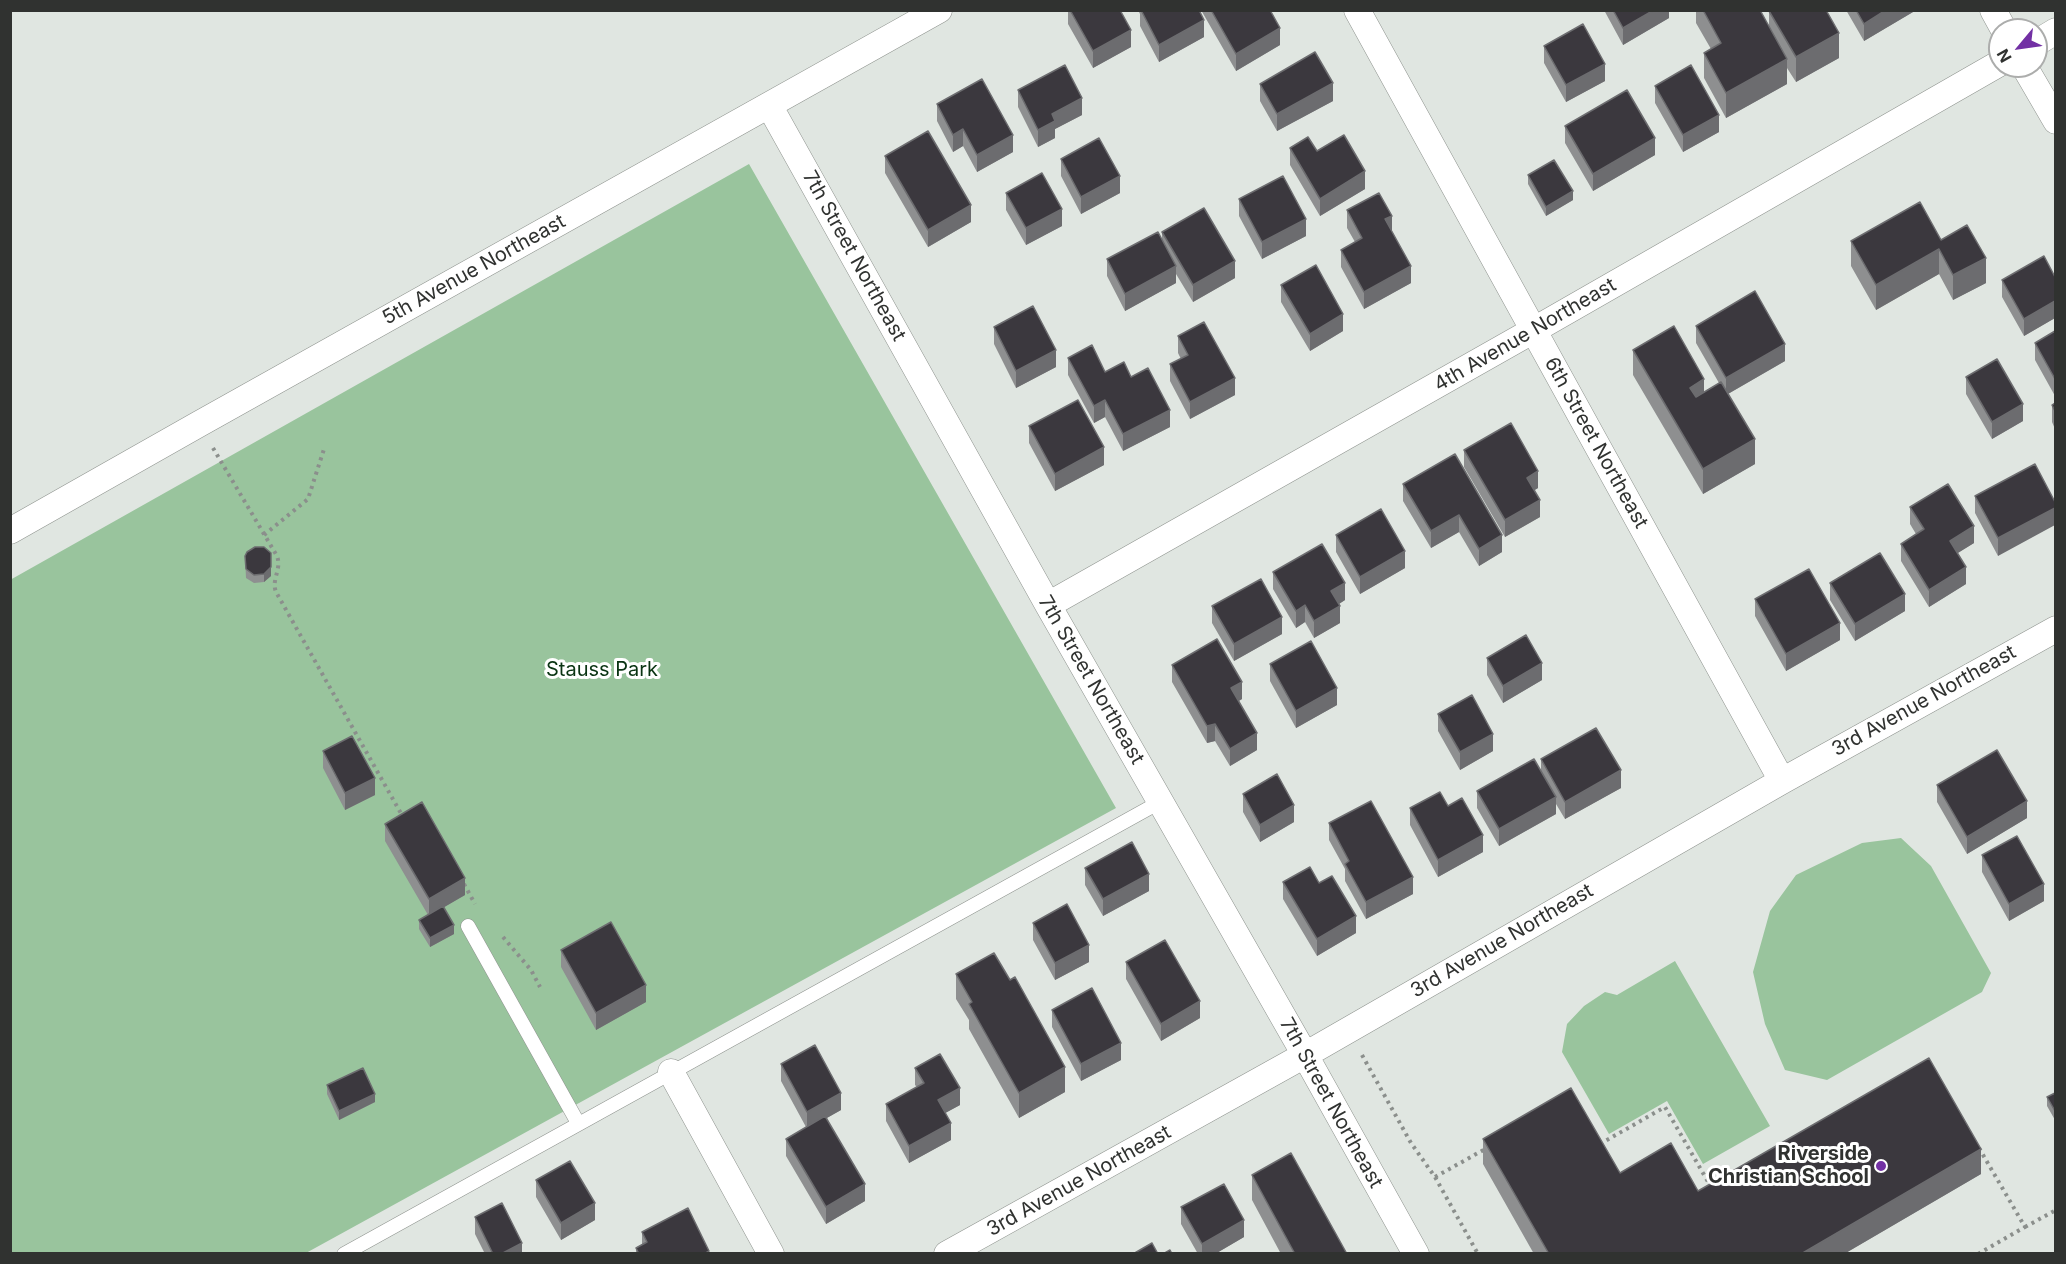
<!DOCTYPE html>
<html>
<head>
<meta charset="utf-8">
<style>
  body { margin:0 }
  #map { position:relative; width:2066px; height:1264px; overflow:hidden; background:#e0e6e1; font-family:Inter,sans-serif }
  canvas { display:block }
  .frame { position:absolute; inset:0; border:12px solid #303230; pointer-events:none }
  .north { position:absolute; left:1988px; top:18px; width:60px; height:60px; box-sizing:border-box; background:#fff; border:2px solid #acadac; border-radius:50%; rotate:241deg; font-size:16px; font-weight:700; line-height:24px; text-align:center; color:#303230 }
  .north::after { content:''; display:block; margin:auto; width:21px; height:27px; background:#7230a4; clip-path:polygon(50% 0,100% 100%,50% 72%,0 100%) }
</style>
</head>
<body>
<div id="map">
<canvas width="2066" height="1264"></canvas>
<div class="frame"></div>
<div class="north">N</div>
</div>
<script>
const g = document.querySelector('canvas').getContext('2d');
g.lineJoin = 'round';
function fillPath(path, color) {
  g.fillStyle = color;
  g.fill(path, 'evenodd');
}
function stroke(path, color, width, dash) {
  g.strokeStyle = color;
  g.lineWidth = width;
  g.lineCap = dash ? 'butt' : 'round';
  g.setLineDash(dash || []);
  g.stroke(path);
}
function drawText(font, color, halo, rows, align = 'center') {
  g.font = font + ' Inter,sans-serif';
  g.lineWidth = 6;
  g.setLineDash([]);
  g.textBaseline = 'middle';
  g.strokeStyle = halo;
  g.fillStyle = color;
  for (const [text, x, y, turn = 0] of rows) {
    g.save();
    g.translate(x, y);
    g.rotate((+turn || 0) * Math.PI / 180);
    g.textAlign = isNaN(turn) ? turn : align;
    if (halo) g.strokeText(text, 0, 0);
    g.fillText(text, 0, 0);
    g.restore();
  }
}
fillPath(new Path2D(`
  M749 164 1116 808 306 1253H11L10 580Z
  M1901 838 1931 866 1991 973 1982 992 1827 1080 1785 1070 1765 1024 1753 972 1770 911 1796 875 1862 843Z
  M1675 961 1770 1126 1703 1164 1667 1101 1609 1134 1562 1052 1567 1024 1584 1006 1605 992 1617 995Z`), '#99c49d');
const service = new Path2D(`
  M468 926 578 1123
  M344 1254 1160 802`);
const minor = new Path2D(`
  M1357 10 1782 781
  M1993 10 2004 30
  M2036 43 2056 31
  M2024 66 2056 121
  M769 105 1048 605 1305 1055 1416 1254
  M10 531 199 424 939 10
  M1048 605 1534 330 2000 63
  M671 1072 771 1254
  M947 1254 1305 1055 1782 781 2056 629`);
stroke(service, '#8e938e', 15);
stroke(minor, '#8e938e', 27);
stroke(new Path2D(`
  M213 448 277 556C282 570 271 579 276 592L403 817
  M264 535 308 499 324 449
  M464 884 475 904
  M503 937 531 970 540 987
  M1362 1055 1411 1143 1435 1177 1478 1254
  M1600 1144 1665 1107 1711 1187
  M1435 1177 1487 1148
  M2025 1227 2056 1210
  M1978 1254 2025 1227 1979 1148`), '#8b8f8c', 4, [3, 4.5]);
stroke(service, '#fff', 14);
stroke(minor, '#fff', 26);
fillPath(new Path2D(`
  M1068 10H1120L1131 47 1093 68 1068 24Z
  M1138 10H1199L1204 37 1159 62 1140 26V14Z
  M1201 10H1270L1280 45 1236 71Z
  M1604 10H1669V18L1623 45Z
  M1696 10H1760L1769 26V10H1831L1827 12 1839 58 1796 82 1787 68V84L1726 118 1704 78V53L1711 49 1696 23Z
  M1846 10H1913V12L1864 41Z
  M1544 46 1605 81 1566 102 1544 63Z
  M1260 84 1333 101 1277 131 1260 101Z
  M1655 86 1719 132 1683 152 1655 103Z
  M1018 90 1082 115 1055 129V138L1038 147 1018 107Z
  M937 104 1013 152 977 172 963 146 953 152 937 121Z
  M1565 126 1655 155 1593 191 1565 143Z
  M1290 148 1317 151 1365 189 1320 216 1290 165Z
  M885 156 971 222 928 247 885 173Z
  M1061 159 1120 193 1081 214 1061 176Z
  M1528 175 1573 200 1546 216 1528 184Z
  M1006 193 1062 226 1026 245 1006 210Z
  M1239 199 1306 236 1262 259 1239 216Z
  M1347 210 1392 231 1411 283 1364 309 1341 267V250L1355 242 1347 228Z
  M1162 232 1235 278 1193 302 1176 274V283L1125 311 1107 276V259L1162 240Z
  M1941 240 1986 283 1953 300 1939 274 1876 310 1851 266V241Z
  M2055 277V318L2024 336 2002 297V280Z
  M1281 285 1343 331 1310 351 1281 302Z
  M1696 326 1785 361 1728 394 1755 464 1703 494 1633 375V350L1704 392 1719 383 1696 343Z
  M994 327 1056 367 1016 388 994 344Z
  M2055 331V396L2035 360V343Z
  M1178 336 1235 395 1190 419 1170 381V364L1181 359 1178 353Z
  M1068 358 1105 372 1131 377 1170 427 1123 451 1105 417 1094 423 1068 375Z
  M1966 377 2023 421 1992 439 1966 394Z
  M2055 403V429L2052 422V405Z
  M1029 426 1104 465 1055 491 1029 443Z
  M1464 450 1538 488 1534 490 1540 517 1505 537 1464 467Z
  M1455 454 1502 552 1479 566 1459 532 1431 548 1403 501V484Z
  M2035 464 1998 556 1975 513V496Z
  M1910 507 1974 543 1957 553 1966 584 1929 607 1901 561V544L1916 534 1910 524Z
  M1336 535 1405 568 1360 594 1336 552Z
  M245 556 271 576 264 582 254 583 246 578Z
  M1273 572 1345 600 1339 604 1340 623 1314 638 1305 622 1296 628 1273 589Z
  M1830 583 1905 611 1855 641 1830 600Z
  M1755 599 1840 640 1786 671 1755 616Z
  M1212 606 1282 634 1234 661 1212 623Z
  M1487 658 1542 680 1503 703 1487 675Z
  M1270 664 1337 705 1296 728 1270 681Z
  M1172 665 1242 699 1239 701 1257 750 1230 766 1215 741 1207 743 1172 682Z
  M1438 714 1493 751 1460 770 1438 731Z
  M323 751 375 795 345 810 323 768Z
  M1541 759 1621 788 1565 819 1556 804V814L1499 846 1477 808V791L1541 770Z
  M1937 785 2027 818 1967 854 1937 802Z
  M1243 794 1294 822 1260 842 1243 812Z
  M1448 806 1483 852 1438 877 1410 825V808Z
  M1329 823 1413 894 1366 919 1345 881V869L1329 840Z
  M385 824 465 895 444 907 454 934 430 947 419 929V920L428 915 385 841Z
  M1982 855 2044 901 2009 921 1982 872Z
  M1085 868 1149 891 1103 916 1085 885Z
  M1283 882 1319 883 1356 933 1317 956 1283 899Z
  M1033 923 1089 962 1055 980 1033 940Z
  M561 950 646 1002 596 1030 561 967Z
  M1126 962 1200 1018 1161 1041 1126 979Z
  M956 974 1065 1092 1019 1118 969 1029V1020L956 999Z
  M1052 1010 1121 1060 1081 1081 1052 1027Z
  M781 1064 841 1110 827 1118 865 1201 826 1224 786 1156V1139L806 1127 781 1081Z
  M915 1068 960 1105 945 1113 951 1140 909 1163 886 1121V1104L917 1087 915 1085Z
  M327 1085 375 1102 339 1120 327 1094Z
  M2055 1093V1120L2047 1106V1097Z
  M1483 1139 1698 1191 1981 1174 1844 1254H1534L1483 1164Z
  M1252 1175 1347 1254H1281L1252 1200Z
  M536 1180 595 1220 561 1240 536 1197Z
  M1181 1207 1244 1237 1215 1254H1198L1181 1224Z
  M475 1217 522 1254H485L475 1234Z
  M642 1232 709 1254H636V1248L642 1244Z`), '#8e8f90');
fillPath(new Path2D(`
  M1654 10H1669V18L1623 45V28Z
  M1886 10H1913V12L1864 41V24Z
  M1204 20V37L1159 62V45Z
  M1280 28V45L1236 71V54Z
  M1131 30V47L1093 68V51Z
  M1839 33V58L1796 82V57Z
  M1787 59V84L1726 118V93Z
  M1605 64V81L1566 102V85Z
  M1333 83V101L1277 131V114Z
  M1082 98V115L1055 129V138L1038 147V130L1052 114Z
  M1719 115V132L1683 152V135Z
  M963 129V146L953 152V135Z
  M1013 135V152L977 172V155Z
  M1655 138V155L1593 191V174Z
  M1365 171V189L1320 216V199Z
  M1120 176V193L1081 214V197Z
  M1573 191V200L1546 216V207Z
  M971 205V222L928 247V230Z
  M1062 209V226L1026 245V228Z
  M1392 216V233L1385 219Z
  M1306 219V236L1262 259V242Z
  M1939 249V274L1876 310V285Z
  M1986 258V283L1953 300V275Z
  M1235 261V278L1193 302V285Z
  M1176 266V283L1125 311V294Z
  M1411 266V283L1364 309V292Z
  M2055 301V318L2024 336V319Z
  M1343 314V331L1310 351V334Z
  M1785 344V361L1726 395V378Z
  M1056 350V367L1016 388V371Z
  M1235 378V395L1190 419V402Z
  M1704 379V404L1690 413V388Z
  M1105 400V417L1094 423V406Z
  M2023 404V421L1992 439V422Z
  M1170 410V427L1123 451V434Z
  M1755 439V464L1703 494V469Z
  M1104 447V465L1055 491V474Z
  M1538 471V488L1527 495V478Z
  M1540 500V517L1505 537V520Z
  M2055 508V525L1998 556V538Z
  M1459 515V532L1431 548V531Z
  M1974 526V543L1950 558V541Z
  M1502 535V552L1479 566V549Z
  M1405 551V568L1360 594V577Z
  M271 567V576L264 582V574Z
  M1966 567V584L1929 607V590Z
  M1345 583V600L1331 609V591Z
  M1905 594V611L1855 641V624Z
  M1305 605V622L1296 628V611Z
  M1340 606V623L1314 638V621Z
  M1282 617V634L1234 661V644Z
  M1840 623V640L1786 671V654Z
  M1542 663V680L1503 703V686Z
  M1242 682V699L1231 705V688Z
  M1337 688V705L1296 728V711Z
  M1215 724V741L1207 743V726Z
  M1257 733V750L1230 766V749Z
  M1493 734V751L1460 770V752Z
  M1621 770V788L1565 819V802Z
  M375 778V795L345 810V793Z
  M1556 797V814L1499 846V829Z
  M2027 801V818L1967 854V837Z
  M1294 805V822L1260 842V825Z
  M1483 835V852L1438 877V860Z
  M1149 874V891L1103 916V899Z
  M1413 877V894L1366 919V902Z
  M465 878V895L429 916V899Z
  M2044 884V901L2009 921V904Z
  M1356 916V933L1317 956V939Z
  M454 925V934L430 947V938Z
  M1089 945V962L1055 980V963Z
  M646 985V1002L596 1030V1013Z
  M1200 1001V1018L1161 1041V1024Z
  M1121 1043V1060L1081 1081V1064Z
  M1065 1067V1092L1019 1118V1093Z
  M960 1088V1105L938 1117V1100Z
  M841 1093V1110L807 1129V1112Z
  M375 1094V1102L339 1120V1111Z
  M951 1123V1140L909 1163V1146Z
  M1981 1149V1174L1844 1254H1801Z
  M865 1184V1201L826 1224V1207Z
  M595 1203V1220L561 1240V1223Z
  M1244 1220V1237L1215 1254H1202V1244Z
  M522 1243V1254H501Z`), '#6c6c6f');
const building = new Path2D(`
  M1070 10H1120L1131 30 1093 51Z
  M1141 10H1199L1204 20 1159 45Z
  M1211 10H1270L1280 28 1236 54Z
  M1613 10H1654L1623 28Z
  M1703 10H1760L1787 59 1726 93 1704 53 1721 43Z
  M1826 10 1839 33 1796 57 1769 11Z
  M1856 10H1886L1864 24Z
  M1583 24 1605 64 1566 85 1544 46Z
  M1315 52 1333 83 1277 114 1260 84Z
  M1065 65 1082 98 1052 114 1055 121 1038 130 1018 90Z
  M1691 65 1719 115 1683 135 1655 86Z
  M982 79 1013 135 977 155 963 129 953 135 937 104Z
  M1627 90 1655 138 1593 174 1565 126Z
  M928 131 971 205 928 230 885 156Z
  M1344 135 1365 171 1320 199 1290 148 1308 137 1317 151Z
  M1099 138 1120 176 1081 197 1061 159Z
  M1554 160 1573 191 1546 207 1528 175Z
  M1042 173 1062 209 1026 228 1006 193Z
  M1283 176 1306 219 1262 242 1239 199Z
  M1379 193 1392 216 1385 219 1411 266 1364 292 1341 250 1362 238 1347 210Z
  M1920 202 1941 240 1967 225 1986 258 1953 275 1939 249 1876 285 1851 241Z
  M1204 208 1235 261 1193 285 1162 232Z
  M1158 232 1176 266 1125 294 1107 259Z
  M2044 256 2055 277V301L2024 319 2002 280Z
  M1316 265 1343 314 1310 334 1281 285Z
  M1755 291 1785 344 1726 378 1696 326Z
  M1033 306 1056 350 1016 371 994 327Z
  M1204 322 1235 378 1190 402 1170 364 1188 355 1178 336Z
  M1674 326 1704 379 1690 388 1696 397 1721 382 1755 439 1703 469 1633 350Z
  M2055 331V379L2035 343Z
  M1092 345 1105 372 1124 362 1131 377 1148 368 1170 410 1123 434 1105 400 1094 406 1068 358Z
  M1997 359 2023 404 1992 422 1966 377Z
  M1078 400 1104 447 1055 474 1029 426Z
  M2055 403V411L2052 405Z
  M1511 423 1538 471 1527 478 1540 500 1505 520 1464 450Z
  M1455 454 1502 535 1479 549 1459 515 1431 531 1403 484Z
  M2035 464 2055 502V508L1998 538 1975 496Z
  M1948 484 1974 526 1950 541 1966 567 1929 590 1901 544 1924 529 1910 507Z
  M1381 509 1405 551 1360 577 1336 535Z
  M1322 544 1345 583 1331 591 1340 606 1314 621 1305 605 1296 611 1273 572Z
  M255 547H264L271 553V567L264 574 254 575 246 569 245 556 247 552Z
  M1880 553 1905 594 1855 624 1830 583Z
  M1809 569 1840 623 1786 654 1755 599Z
  M1261 579 1282 617 1234 644 1212 606Z
  M1526 635 1542 663 1503 686 1487 658Z
  M1217 639 1242 682 1231 688 1257 733 1230 749 1215 724 1207 726 1172 665Z
  M1311 641 1337 688 1296 711 1270 664Z
  M1472 695 1493 734 1460 752 1438 714Z
  M1596 728 1621 770 1565 802 1541 759Z
  M352 736 375 778 345 793 323 751Z
  M1997 750 2027 801 1967 837 1937 785Z
  M1534 759 1556 797 1499 829 1477 791Z
  M1277 774 1294 805 1260 825 1243 794Z
  M1440 792 1448 806 1462 798 1483 835 1438 860 1410 808Z
  M1371 801 1413 877 1366 902 1345 864 1349 861 1329 823Z
  M422 802 465 878 429 899 385 824Z
  M2017 836 2044 884 2009 904 1982 855Z
  M1132 842 1149 874 1103 899 1085 868Z
  M1310 867 1319 883 1332 876 1356 916 1317 939 1283 882Z
  M1067 904 1089 945 1055 963 1033 923Z
  M443 906 454 925 430 938 419 920Z
  M611 922 646 985 596 1013 561 950Z
  M1165 940 1200 1001 1161 1024 1126 962Z
  M994 953 1010 980 1015 977 1065 1067 1019 1093 969 1004 972 1002 956 974Z
  M1092 988 1121 1043 1081 1064 1052 1010Z
  M815 1045 841 1093 807 1112 781 1064Z
  M940 1054 960 1088 938 1100 951 1123 909 1146 886 1104 924 1083 915 1068Z
  M1929 1058 1981 1149 1801 1254H1549L1483 1139 1571 1088 1620 1173 1671 1143 1698 1191Z
  M363 1068 375 1094 339 1111 327 1085Z
  M2055 1093V1111L2047 1097Z
  M825 1116 865 1184 826 1207 786 1139Z
  M1291 1153 1347 1254H1295L1252 1175Z
  M570 1161 595 1203 561 1223 536 1180Z
  M1224 1184 1244 1220 1202 1244 1181 1207Z
  M502 1203 522 1243 501 1254H493L475 1217Z
  M688 1208 709 1251 704 1254H639L636 1248 647 1242 642 1232Z
  M1152 1243 1158 1254H1133Z
  M1170 1250 1172 1254H1163Z`);
fillPath(building, '#3b383e');
stroke(building, '#6c6c6f', 1.5);
for (const [x, y, r, color] of [
  [1881,1166,6,"#7230a4"]
]) {
  const dot = new Path2D();
  dot.arc(x, y, r, 0, 2 * Math.PI);
  g.fillStyle = color;
  g.fill(dot);
  stroke(dot, '#fff', 2);
}
drawText('20px', '#303230', '#fff', [
  ["7th Street Northeast",854,256,61],
  ["5th Avenue Northeast",474,270,-29],
  ["4th Avenue Northeast",1525,335,-30],
  ["6th Street Northeast",1596,443,61],
  ["7th Street Northeast",1091,680,60],
  ["3rd Avenue Northeast",1924,701,-29],
  ["3rd Avenue Northeast",1502,941,-30],
  ["7th Street Northeast",1331,1103,61],
  ["3rd Avenue Northeast",1079,1181,-29]
]);
drawText('20px', '#0a3413', '#fff', [
  ["Stauss Park",602,670]
]);
drawText('bold 20px', '#303230', '#fff', [
  ["Riverside",1869,1154],
  ["Christian School",1869,1177]
], 'right');
</script>
</body>
</html>
